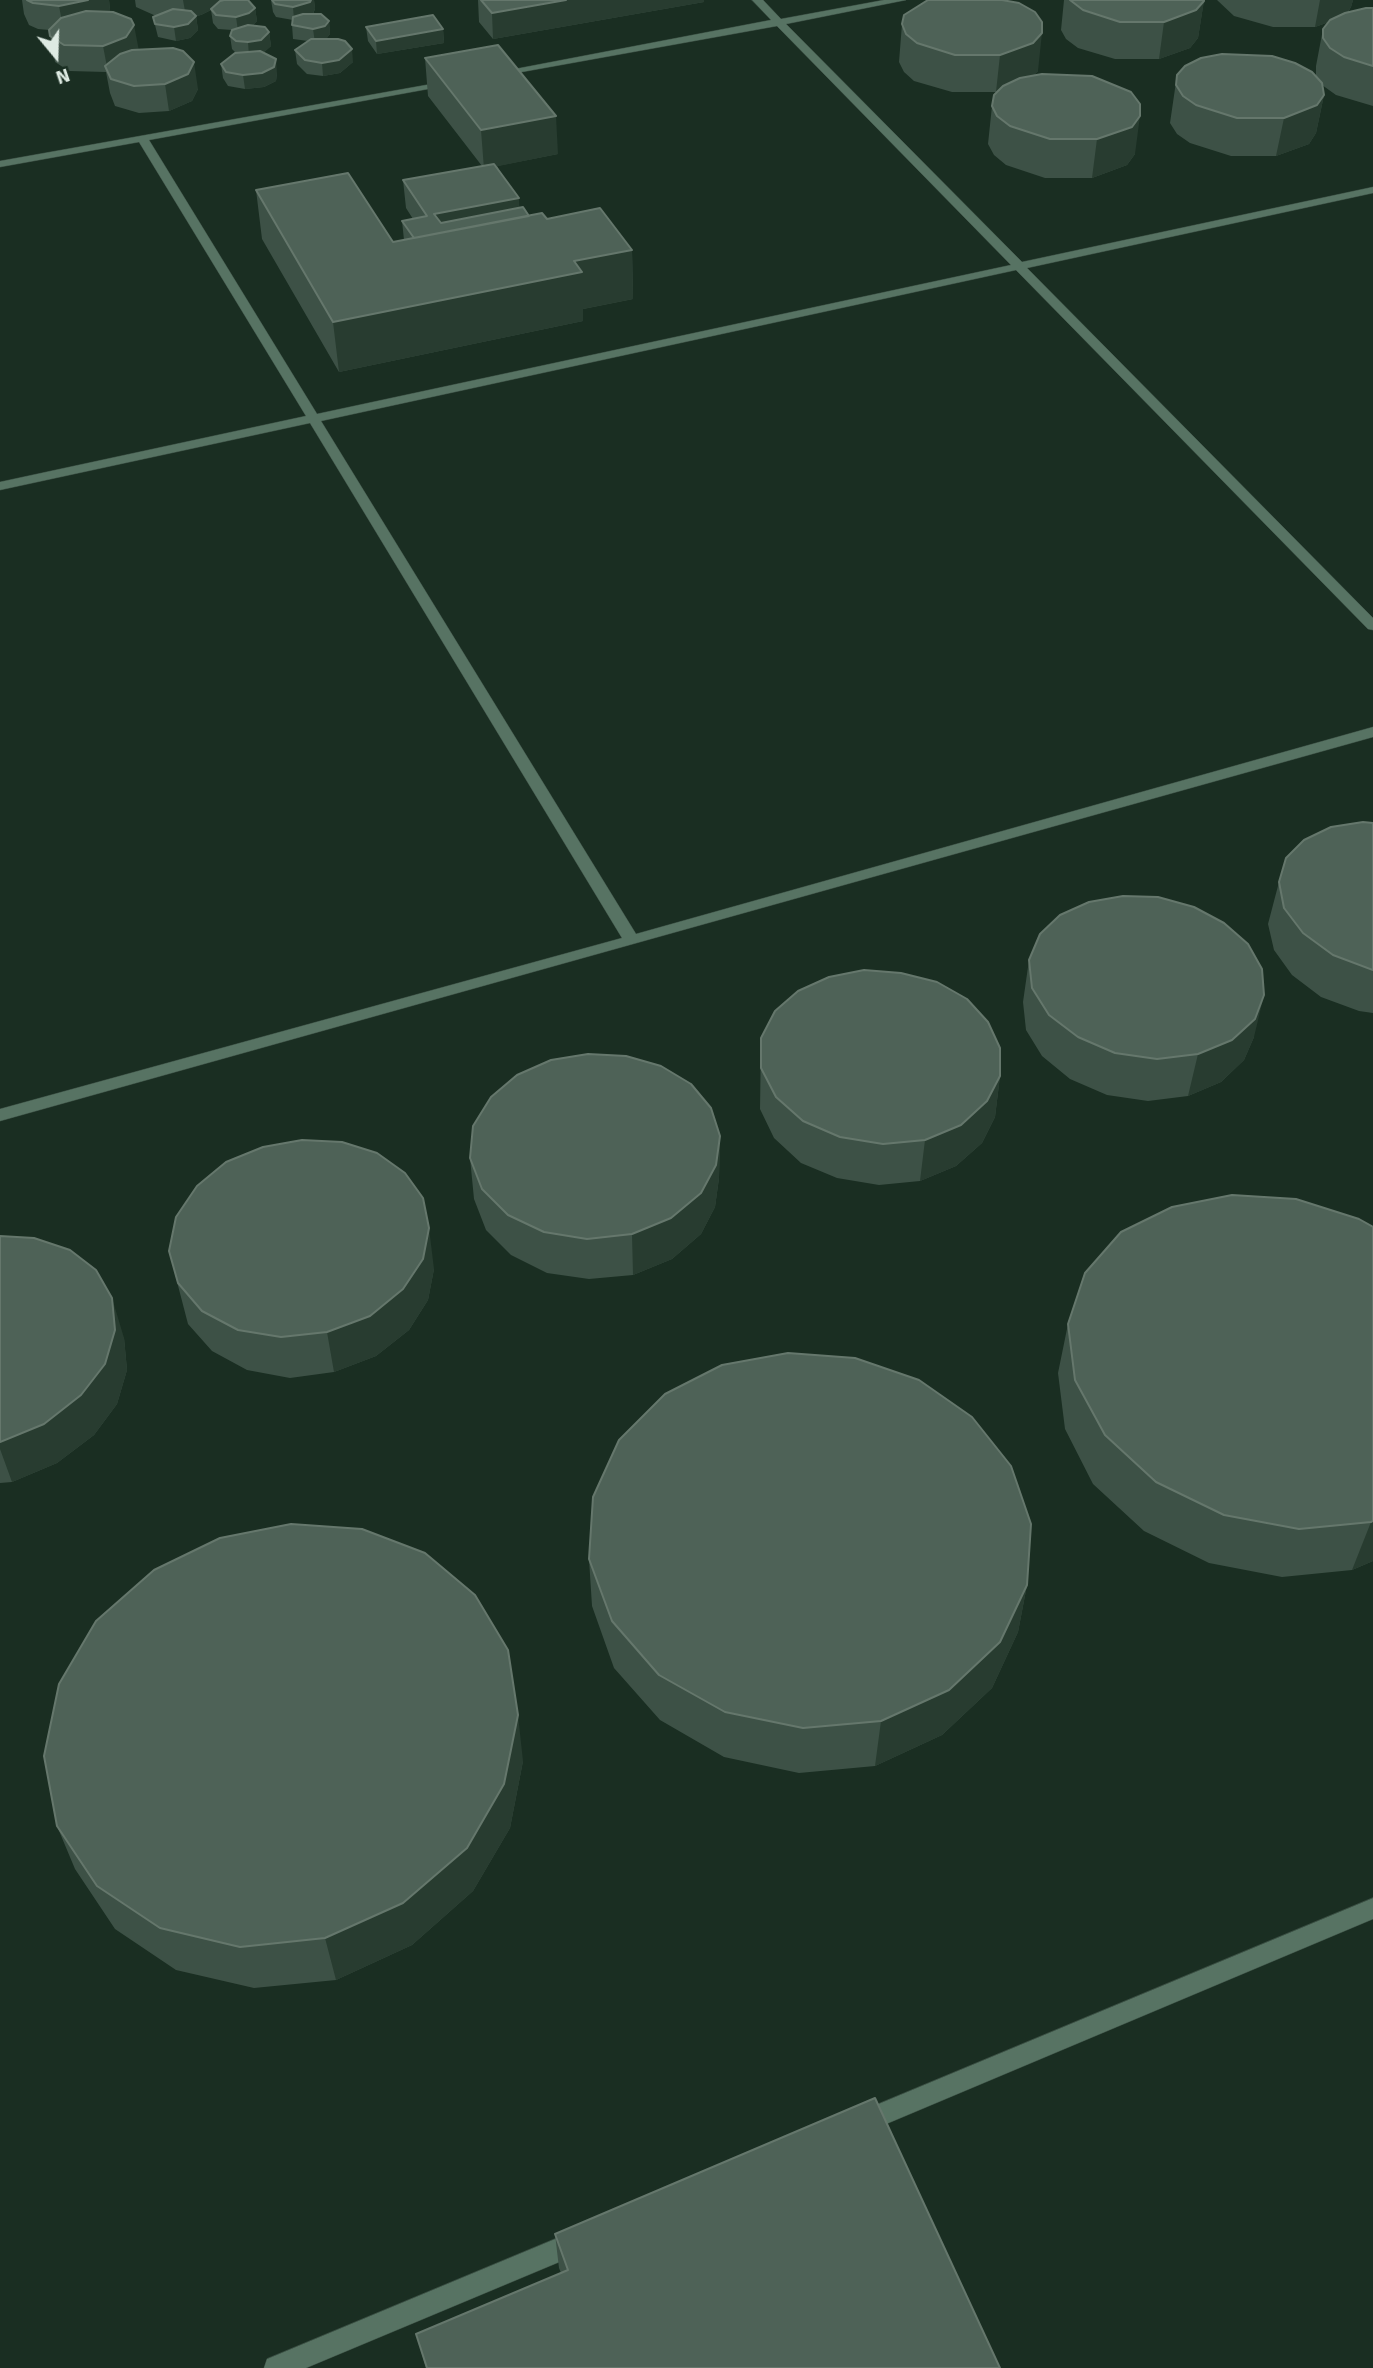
<!DOCTYPE html>
<html>
<head>
<meta charset="utf-8">
<style>
  body { margin:0 }
  #map { position:relative; width:1373px; height:2368px; overflow:hidden; background:#1a2e22; font-family:Signika,sans-serif }
  canvas { display:block }
  .north { position:absolute; left:21px; top:21px; width:70px; height:70px; -webkit-text-stroke:5px #1a2e22; paint-order:stroke; rotate:161deg; font-size:19px; font-weight:700; line-height:28px; text-align:center; color:#ddeae2 }
  .north::after { content:''; display:block; margin:auto; width:24px; height:32px; background:#ddeae2; clip-path:polygon(50% 0,100% 100%,50% 72%,0 100%) }
</style>
</head>
<body>
<div id="map">
<canvas width="1373" height="2368"></canvas>
<div class="north">N</div>
</div>
<script>
const g = document.querySelector('canvas').getContext('2d');
g.lineJoin = 'round';
function stroke(path, color, width, dash) {
  g.strokeStyle = color;
  g.lineWidth = width;
  g.lineCap = dash ? 'butt' : 'round';
  g.setLineDash(dash || []);
  g.stroke(path);
}
function fillPath(path, color) {
  g.fillStyle = color;
  g.fill(path, 'evenodd');
}
const minor = new Path2D(`
  M752 0H763L781 19 884 0H906L786 24 1022 262 1373 187V193L1027 268 1373 618V630L1368 629 1016 270 321 421 636 934 1373 727V737L0 1121V1109L622 938 310 423 0 490V482L306 416 139 142 0 167V161L454 80V84L450 85 149 140 317 414 1011 265 777 26 494 77 489 74 771 20Z
  M1373 1898V1919L860 2135 852 2131 848 2123 852 2115Z
  M579 2229 588 2232 591 2241 588 2250 306 2368H264L267 2359Z`);
stroke(minor, '#394c41', 1);
fillPath(minor, '#577363');
fillPath(new Path2D(`
  M22 0H109L110 10 109 11 139 50 198 89 192 101 169 111 139 113 115 106 110 93 106 72 69 71 55 62 49 30 38 29 29 25 24 14Z
  M135 0H248L255 8 257 21 252 26 269 32 271 46 263 53 277 73 276 81 264 87 245 89 228 86 223 78 221 64 236 53 232 49 230 36 232 30 218 29 213 23 211 10 201 15 196 16 198 30 190 38 176 41 158 37 153 17 156 16 136 7Z
  M271 0H314L315 9 313 14 329 21 330 34 326 39 353 62 340 73 323 76 307 74 297 64 295 50 308 41 293 39 292 25 293 20 276 17 273 12Z
  M478 0H704V2L493 39 479 22Z
  M928 0 1038 71 1034 75 1135 154 1127 165 1092 178H1045L1006 165 994 155 988 144 992 106 997 92H952L914 81 904 72 899 62 902 24Z
  M1064 0H1204L1198 38 1190 48 1159 59H1115L1078 48 1066 39 1061 30Z
  M1217 0H1353L1351 7 1348 12 1373 8V106L1336 95 1322 85 1324 95 1316 133 1309 144 1276 156H1231L1190 143 1177 134 1170 123 1177 75 1318 79 1316 76V66L1323 29 1329 22 1315 27H1273L1234 16Z
  M366 27 443 29 444 43 377 54 368 41Z
  M425 58 558 154 497 166 520 208 529 216 547 219 632 250 633 299 583 309V321L339 372 262 239 256 190 393 242 404 240 402 221 413 219 406 208 403 180 482 166 428 96Z
  M1373 823V1013L1359 1011 1321 997 1292 975 1274 950 1268 924 1279 882Z
  M1029 960 1254 1037 1244 1060 1221 1082 1188 1096 1148 1101 1107 1095 1070 1079 1042 1056 1026 1030 1023 1002Z
  M761 1038 1000 1076 995 1117 982 1143 956 1166 920 1181 879 1185 837 1178 801 1163 774 1138 760 1109Z
  M720 1136 719 1178 715 1207 701 1234 672 1259 633 1275 589 1279 547 1273 511 1255 486 1230 474 1199 470 1158Z
  M1359 1219 1373 1561 1352 1570 1282 1577 1209 1563 1144 1531 1093 1484 1065 1429 1058 1373 1068 1324Z
  M0 1236 124 1338 127 1370 117 1404 94 1435 57 1463 12 1482 0 1483Z
  M169 1251 434 1269 428 1300 409 1330 376 1356 334 1372 290 1378 247 1370 212 1351 188 1324Z
  M589 1559 1027 1585 1018 1632 992 1688 942 1735 875 1766 799 1773 724 1757 660 1720 614 1668 592 1606Z
  M523 1761 510 1828 473 1891 412 1945 336 1980 254 1988 176 1970 115 1929 75 1869 57 1826Z
  M555 2234 1000 2368H426L416 2334 561 2273 559 2268Z`), '#3d5146');
fillPath(new Path2D(`
  M88 0H109L110 10 102 22 64 32 59 6Z
  M183 0H225L223 4 201 15 186 17Z
  M311 0H314L315 9 312 15 294 20 293 7Z
  M566 0H704V2L493 39 492 13Z
  M1320 0H1353L1351 7 1345 16 1315 27Z
  M1204 1 1198 38 1190 48 1159 59 1164 22Z
  M255 8 257 21 251 27 238 31 236 17Z
  M196 16 198 30 190 38 176 41 174 27Z
  M329 21 330 34 326 39 315 43 313 29Z
  M134 25 139 51 108 72 103 46Z
  M443 29 444 43 377 54 376 41Z
  M269 32 271 46 262 54 249 56 248 42Z
  M1042 33 1038 71 1029 81 996 92 1000 55Z
  M352 49 353 62 340 73 323 76 322 63Z
  M276 59 277 73 276 81 264 87 245 89 243 75Z
  M194 62 198 89 192 101 169 111 165 84Z
  M1324 95 1316 133 1309 144 1276 156 1284 118Z
  M556 116 558 154 484 169 481 130Z
  M1140 116 1135 154 1127 165 1092 178 1097 139Z
  M519 198 520 222 419 270 434 214Z
  M632 250 633 299 583 309V321L339 372 333 322 574 261Z
  M1264 995 1254 1037 1244 1060 1221 1082 1188 1096 1198 1054Z
  M1000 1076 995 1117 982 1143 956 1166 920 1181 925 1140Z
  M720 1136 719 1178 715 1207 701 1234 672 1259 633 1275 632 1234Z
  M429 1228 434 1269 428 1300 409 1330 376 1356 334 1372 327 1332Z
  M112 1298 124 1338 127 1370 117 1404 94 1435 57 1463 12 1482 0 1449V1442Z
  M1373 1521V1561L1352 1570 1371 1522Z
  M1027 1585 1018 1632 992 1688 942 1735 875 1766 881 1721Z
  M518 1715 523 1761 510 1828 473 1891 412 1945 336 1980 325 1938Z`), '#283c30');
const building = new Path2D(`
  M27 0H88L59 6 33 3Z
  M224 0H248L255 8 249 13 236 17 216 15 211 9 220 1Z
  M272 0H311L310 2 293 7 275 4Z
  M481 0H566L492 13Z
  M928 0H1002L1019 3 1035 12 1042 22V33L1033 43 1000 55H955L917 43 906 34 902 24 904 15Z
  M1070 0H1204V1L1196 10 1164 22H1120L1083 10Z
  M1366 8H1373V66L1344 57 1330 48 1323 38V29L1330 20 1345 13Z
  M173 9 191 11 196 16 188 24 174 27 155 24 153 17Z
  M86 11 113 12 131 19 134 25 126 37 103 46 64 45 50 36 49 30 61 18Z
  M303 14H321L329 21 325 26 313 29 292 25 293 17Z
  M433 15 443 29 376 41 366 27Z
  M248 25 265 27 269 32 261 40 248 42 236 41 230 36 232 30Z
  M311 39H338L345 41 352 49 339 60 322 63 305 60 295 50Z
  M498 45 556 116 481 130 425 58Z
  M173 48 183 51 194 62 188 74 165 84 134 86 111 79 105 66 120 54 132 50Z
  M260 51 276 59 274 67 262 73 243 75 226 72 221 64 235 53Z
  M1222 54 1272 56 1295 63 1312 72 1322 83 1324 95 1317 105 1284 118H1237L1196 105 1183 96 1176 85 1177 75 1185 66 1201 58Z
  M1042 74 1092 76 1131 92 1140 104V116L1132 127 1097 139H1050L1010 126 997 116 992 106 994 95 1003 86 1020 78Z
  M494 164 519 198 434 214 441 223 523 207 529 216 414 238 402 221 427 216 403 180Z
  M348 173 393 242 542 213 547 219 600 208 632 250 574 261 582 272 333 322 256 190Z
  M1363 822 1373 823V970L1333 955 1303 933 1284 908 1279 882 1286 858 1304 840 1331 827Z
  M1123 896 1158 897 1194 907 1224 923 1248 944 1262 969 1264 995 1255 1019 1232 1040 1198 1054 1157 1059 1115 1053 1078 1037 1049 1015 1032 988 1029 960 1040 934 1060 915 1089 902Z
  M864 970 901 973 937 982 967 999 988 1022 1000 1048V1076L987 1101 961 1125 925 1140 883 1144 840 1137 803 1121 776 1097 761 1068V1038L775 1011 798 991 829 977Z
  M588 1054 626 1056 661 1066 691 1084 711 1108 720 1136 716 1165 701 1193 671 1218 632 1234 587 1239 544 1232 508 1215 482 1189 470 1158 473 1126 491 1097 517 1075 551 1060Z
  M302 1140 342 1142 377 1153 405 1173 423 1198 429 1228 423 1259 403 1289 370 1316 327 1332 281 1337 238 1330 202 1311 178 1283 169 1251 176 1217 197 1186 226 1162 263 1147Z
  M1232 1195 1296 1199 1359 1219 1373 1227V1521L1371 1522 1299 1529 1224 1515 1156 1482 1105 1435 1075 1380 1068 1324 1085 1273 1121 1232 1172 1207Z
  M0 1236 34 1238 70 1250 96 1270 112 1298 115 1330 105 1364 81 1395 44 1424 0 1442Z
  M788 1353 855 1358 919 1380 972 1417 1011 1466 1031 1524 1027 1585 1000 1642 949 1690 881 1721 803 1728 725 1712 659 1675 612 1621 589 1559 593 1497 619 1440 665 1394 722 1365Z
  M291 1524 362 1529 425 1553 475 1595 508 1650 518 1715 504 1784 467 1848 403 1903 325 1938 240 1947 160 1928 97 1886 57 1826 44 1756 59 1684 96 1621 154 1570 220 1538Z
  M875 2098 1000 2368H427L416 2334 568 2270 555 2234Z`);
fillPath(building, '#4e6257');
stroke(building, '#65776c', 2);
</script>
</body>
</html>
